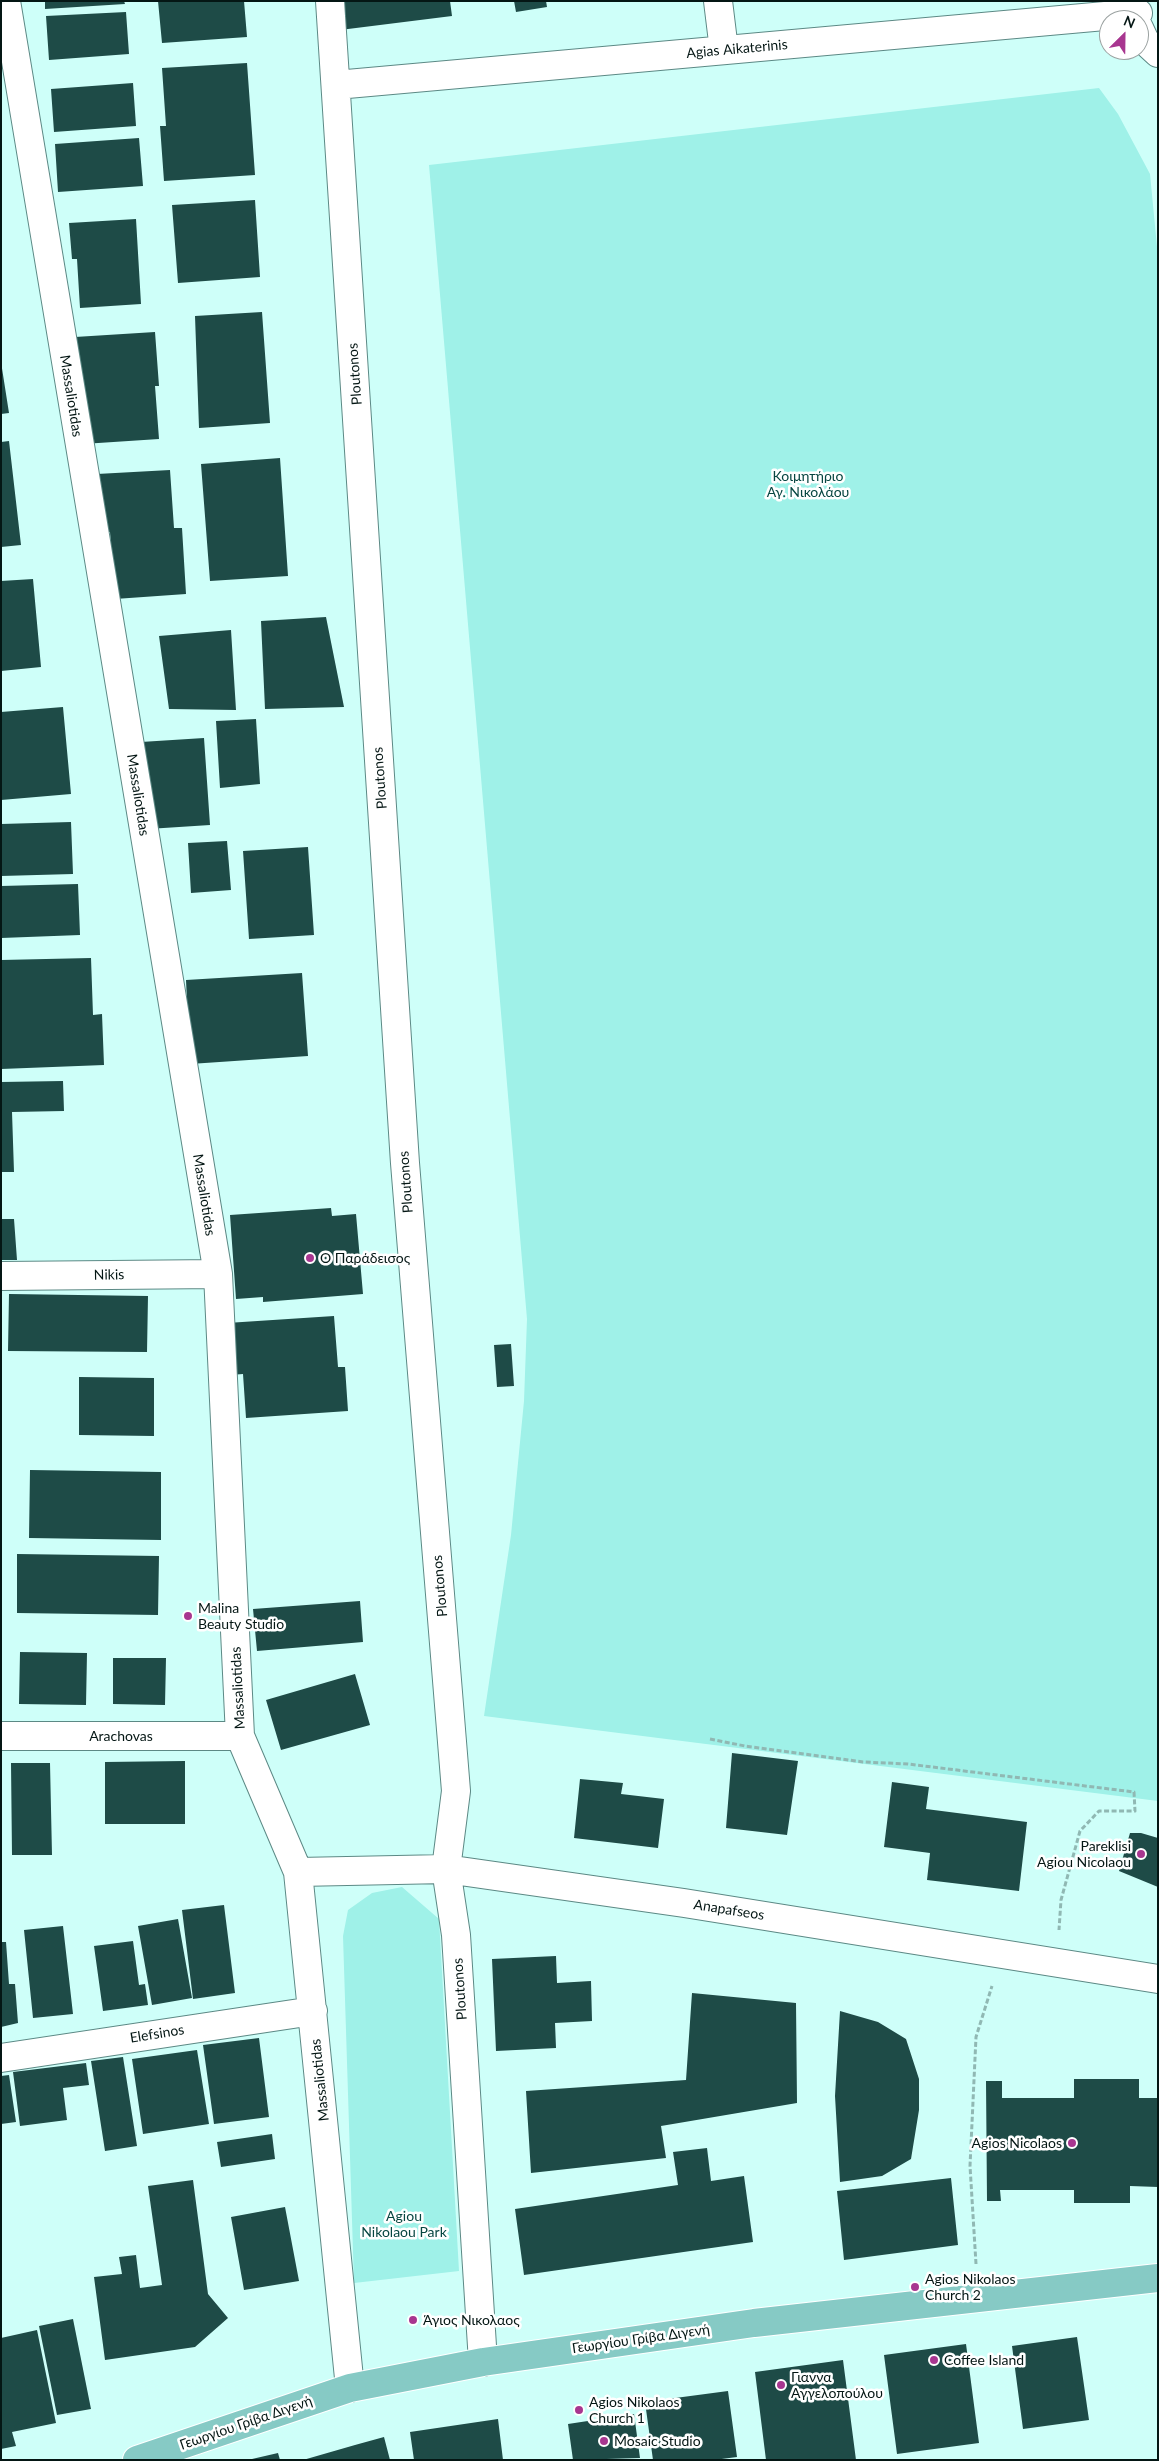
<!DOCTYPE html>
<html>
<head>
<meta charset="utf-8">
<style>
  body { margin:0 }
  #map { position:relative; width:1159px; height:2461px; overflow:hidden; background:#cefff9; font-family:Lato,sans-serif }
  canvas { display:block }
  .frame { position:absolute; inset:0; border:2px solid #041614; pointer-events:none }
  .north { position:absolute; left:1099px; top:10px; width:50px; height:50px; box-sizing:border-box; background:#fff; border:1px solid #9ba2a1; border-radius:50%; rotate:23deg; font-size:14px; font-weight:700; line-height:20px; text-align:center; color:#041614 }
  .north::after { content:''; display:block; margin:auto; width:18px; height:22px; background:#a83690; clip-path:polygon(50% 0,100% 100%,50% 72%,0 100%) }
</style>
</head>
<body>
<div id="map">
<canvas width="1159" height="2461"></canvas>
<div class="frame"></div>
<div class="north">N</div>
</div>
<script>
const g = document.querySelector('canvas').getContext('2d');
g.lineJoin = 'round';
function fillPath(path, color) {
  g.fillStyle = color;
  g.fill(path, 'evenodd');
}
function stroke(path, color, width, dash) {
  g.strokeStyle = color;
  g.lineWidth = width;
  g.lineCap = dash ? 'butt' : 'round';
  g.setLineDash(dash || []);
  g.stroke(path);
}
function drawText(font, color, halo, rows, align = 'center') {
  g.font = font + ' Lato,sans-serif';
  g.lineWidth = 5;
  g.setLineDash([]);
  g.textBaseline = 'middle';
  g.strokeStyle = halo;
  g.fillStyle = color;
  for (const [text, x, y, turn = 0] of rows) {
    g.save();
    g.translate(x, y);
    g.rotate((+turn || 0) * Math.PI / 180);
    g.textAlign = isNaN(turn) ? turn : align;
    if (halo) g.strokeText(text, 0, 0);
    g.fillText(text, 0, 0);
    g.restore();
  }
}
fillPath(new Path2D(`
  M1099 88 1118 114 1150 174 1158 257V1801L484 1716 511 1535 524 1401 527 1319 429 165Z
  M402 1887 439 1919 459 2271 354 2283 343 1936 348 1910 372 1893Z`), '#9ff1e8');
fillPath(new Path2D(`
  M45 1H124L125 4 45 9Z
  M158 1H244L247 37 162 43Z
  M336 1H450L452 16 340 30Z
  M514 1H546L547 7 516 12Z
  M126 12 129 54 49 60 46 16Z
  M247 63 255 175 164 181 160 126H166L162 68Z
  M133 83 136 126 54 132 51 89Z
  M139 138 143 186 58 192 55 144Z
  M255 200 260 277 178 283 172 205Z
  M136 219 141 304 80 308 77 259H72L69 223Z
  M262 312 270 423 199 428 195 316Z
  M155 332 159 386H155L159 439 83 444 75 337Z
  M1 362 9 413 1 414Z
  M9 441 21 545 1 547V442Z
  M280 458 288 576 210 581 201 464Z
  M170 470 174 528H182L186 594 115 599 110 532 101 533 97 474Z
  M33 579 41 667 1 671V581Z
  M326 617 344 707 265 709 261 621Z
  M231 630 236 710 169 709 159 636Z
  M63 707 71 794 1 800V712Z
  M256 719 260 784 220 788 216 721Z
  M204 738 210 825 148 829 141 742Z
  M71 822 73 874 1 876V824Z
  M227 841 231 890 191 893 188 843Z
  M308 847 314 935 249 939 243 851Z
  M78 884 80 935 1 938V886Z
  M91 958 93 1015 102 1014 104 1065 1 1069V960Z
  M302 973 308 1056 190 1064 186 980Z
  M63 1081 64 1111 12 1112 14 1172H1V1082Z
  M331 1208 332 1216 356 1214 363 1294 263 1302V1297L236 1299 230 1215Z
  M1 1219H14L17 1260H1Z
  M9 1294 148 1296 147 1352 8 1351Z
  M334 1316 338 1367H345L348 1411 246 1418 243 1374 230 1375 227 1323Z
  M511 1344 514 1386 497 1387 494 1345Z
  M79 1377 154 1378V1436L79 1435Z
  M30 1470 161 1472V1540L29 1538Z
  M17 1554 159 1556 158 1615 17 1613Z
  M360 1601 363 1642 257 1651 253 1609Z
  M20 1652 87 1653 86 1705 19 1704Z
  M113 1658H166L165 1705 113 1704Z
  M355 1674 370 1725 281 1750 266 1700Z
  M732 1753 798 1761 787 1835 726 1828Z
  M185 1761V1824H105V1762Z
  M11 1763H50L52 1855H12Z
  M580 1779 623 1783 621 1794 664 1799 658 1848 574 1838Z
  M892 1782 929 1787 926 1809 1027 1822 1019 1891 927 1880 930 1853 884 1847Z
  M1130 1833H1141L1158 1838V1887L1119 1871Z
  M224 1905 235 1993 193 1999 182 1910Z
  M178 1919 192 1998 152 2005 138 1926Z
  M63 1926 73 2014 33 2018 24 1930Z
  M133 1941 139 1985 145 1984 148 2005 103 2011 94 1946Z
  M1 1942H6L9 1984H15L18 2023 1 2027Z
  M556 1956 557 1983 591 1981 592 2021 555 2023 556 2048 496 2051 492 1959Z
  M692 1993 796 2003 797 2103 661 2126 666 2158 531 2173 526 2091 686 2080Z
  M840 2011 878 2022 906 2039 919 2079V2110L911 2159 882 2176 840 2182 835 2096Z
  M259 2038 269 2117 214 2124 203 2045Z
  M197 2050 209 2124 143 2134 132 2059Z
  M123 2057 137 2146 105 2151 91 2061Z
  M86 2063 89 2085 63 2088 67 2120 20 2126 13 2072Z
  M9 2075 16 2122 1 2124V2076Z
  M1074 2079H1139V2098H1158V2187L1130 2186V2203H1074V2190H1000L1001 2201H987L986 2081H1002V2098H1074Z
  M272 2134 275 2159 221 2167 217 2142Z
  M707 2148 711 2181 744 2176 753 2242 524 2275 515 2209 678 2185 673 2152Z
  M951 2178 958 2245 844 2260 837 2191Z
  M193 2180 208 2294 228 2318 195 2347 105 2360 94 2277 122 2274 119 2257 136 2255 140 2288 162 2285 148 2186Z
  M285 2207 299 2281 244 2290 231 2217Z
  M73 2319 91 2409 57 2415 39 2326Z
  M37 2330 56 2423 12 2432 16 2446 1 2449V2338Z
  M1077 2337 1089 2420 1023 2429 1012 2346Z
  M966 2344 979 2443 897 2454 884 2355Z
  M843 2360 856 2460H766L755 2372Z
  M728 2391 737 2457 714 2460H653L645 2402Z
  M634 2414 640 2458 573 2460 568 2424Z
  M498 2419 503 2460H414L410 2432Z
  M384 2437 390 2460H303L355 2445Z
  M278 2453 280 2460H252V2459Z`), '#1e4b47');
const minor = new Path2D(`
  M6 1 218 1274 240 1736 298 1872 350 2388
  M330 1 405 1163 456 1791 446 1869 456 1935 483 2362
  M718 1 724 50
  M1139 28 1145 41 1158 53
  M336 85 1138 13
  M1 1276 218 1274
  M1 1736H240
  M298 1872 446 1869 684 1903 1158 1979
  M1 2058 313 2011`);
const major = new Path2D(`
  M137 2460 350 2388 483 2362 754 2323 1158 2278`);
stroke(minor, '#5c8985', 30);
stroke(major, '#fff', 30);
stroke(new Path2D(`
  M710 1739 745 1746 863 1762 908 1764 1134 1792 1135 1811H1099L1080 1831 1061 1900 1059 1930
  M976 2264 970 2166 976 2037 992 1986`), '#90b8b3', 3, [5, 2.5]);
stroke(minor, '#fff', 28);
stroke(major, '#86cac5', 28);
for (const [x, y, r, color] of [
  [310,1258,5,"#a83690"],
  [188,1616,5,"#a83690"],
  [1141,1854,5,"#a83690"],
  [1072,2143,5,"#a83690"],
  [915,2287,5,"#a83690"],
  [413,2320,5,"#a83690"],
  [934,2360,5,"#a83690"],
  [781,2385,5,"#a83690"],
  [579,2410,5,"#a83690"],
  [604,2441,5,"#a83690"]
]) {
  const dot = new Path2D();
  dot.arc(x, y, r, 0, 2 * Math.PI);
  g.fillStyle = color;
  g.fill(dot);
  stroke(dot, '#fff', 2);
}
drawText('14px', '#041614', '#fff', [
  ["Agias Aikaterinis",737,49,-5],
  ["Ploutonos",355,374,-94],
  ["Massaliotidas",71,396,81],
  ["Ploutonos",380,778,-94],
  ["Massaliotidas",138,795,81],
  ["Ploutonos",406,1182,-94],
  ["Massaliotidas",204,1195,81],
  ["Nikis",109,1275,-1],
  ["Ploutonos",440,1586,-95],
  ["Massaliotidas",238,1688,-93],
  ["Arachovas",121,1736],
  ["Anapafseos",729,1910,9],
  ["Ploutonos",460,1989,-94],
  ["Elefsinos",157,2034,-9],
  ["Massaliotidas",320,2080,-96],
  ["Γεωργίου Γρίβα Διγενή",641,2339,-8],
  ["Γεωργίου Γρίβα Διγενή",246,2423,-19]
]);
drawText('14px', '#074641', '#fff', [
  ["Κοιμητήριο",808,476],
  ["Αγ. Νικολάου",808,492],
  ["Agiou",404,2216],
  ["Nikolaou Park",404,2232]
]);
drawText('14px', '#041614', '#fff', [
  ["Ο Παράδεισος",320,1258],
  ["Malina",198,1608],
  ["Beauty Studio",198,1624],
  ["Pareklisi",1131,1846,"right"],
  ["Agiou Nicolaou",1131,1862,"right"],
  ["Agios Nicolaos",1062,2143,"right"],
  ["Agios Nikolaos",925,2279],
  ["Church 2",925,2295],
  ["Άγιος Νικολαος",423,2320],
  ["Coffee Island",944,2360],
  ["Γιαννα",791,2377],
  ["Αγγελοπούλου",791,2393],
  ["Agios Nikolaos",589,2402],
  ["Church 1",589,2418],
  ["Mosaic Studio",614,2441]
], 'left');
</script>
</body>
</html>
